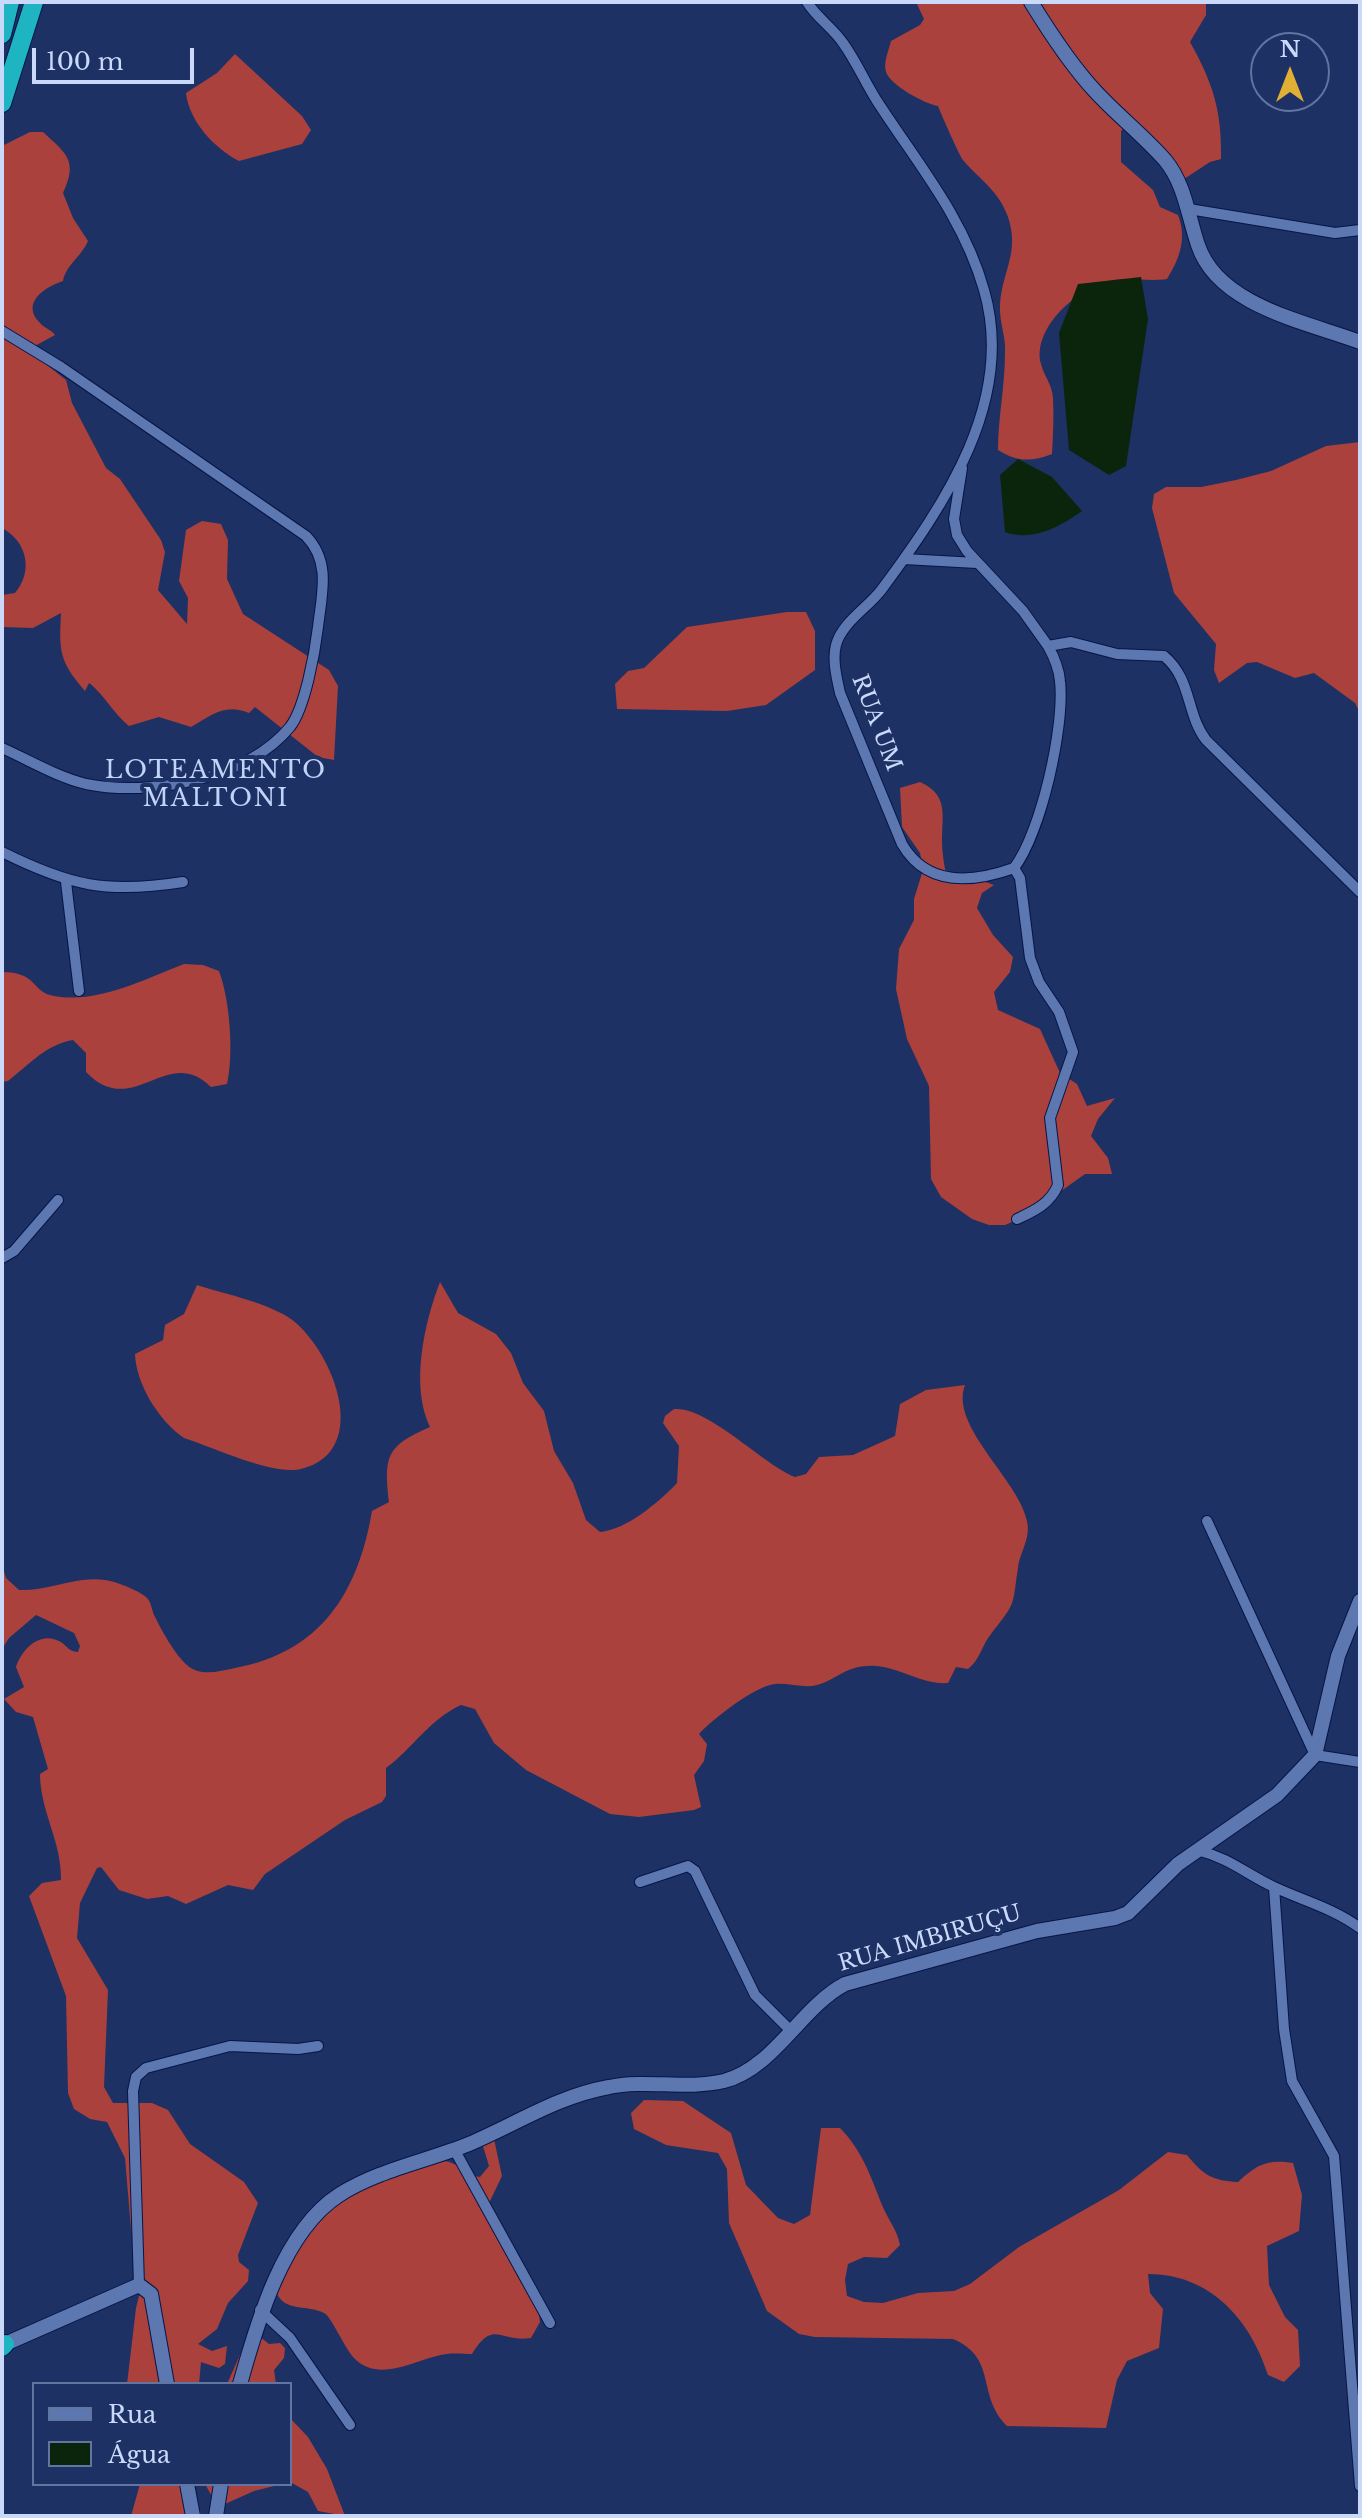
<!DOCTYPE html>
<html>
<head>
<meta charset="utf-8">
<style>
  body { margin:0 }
  #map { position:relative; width:1362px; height:2518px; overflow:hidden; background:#1d3164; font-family:"Libre Baskerville",serif }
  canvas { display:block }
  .frame { position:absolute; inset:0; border:4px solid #cad9f9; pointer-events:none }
  .legend { position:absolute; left:32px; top:2382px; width:260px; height:104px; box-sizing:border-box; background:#1d3164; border:2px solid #6274a0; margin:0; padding:10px 14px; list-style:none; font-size:24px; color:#cad9f9 }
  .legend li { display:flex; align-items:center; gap:16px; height:40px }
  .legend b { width:40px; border:2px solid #6274a0 }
  .north { position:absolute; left:1250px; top:32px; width:80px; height:80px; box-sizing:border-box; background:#1d3164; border:2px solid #6274a0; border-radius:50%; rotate:0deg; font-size:22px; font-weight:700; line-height:32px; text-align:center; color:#cad9f9 }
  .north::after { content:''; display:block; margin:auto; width:28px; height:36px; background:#e1af34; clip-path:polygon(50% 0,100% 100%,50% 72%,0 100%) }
  .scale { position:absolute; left:32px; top:48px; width:162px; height:36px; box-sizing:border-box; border:4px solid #cad9f9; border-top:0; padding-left:10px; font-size:24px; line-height:28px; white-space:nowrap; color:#cad9f9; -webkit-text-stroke:6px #1d3164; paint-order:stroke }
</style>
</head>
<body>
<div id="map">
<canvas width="1362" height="2518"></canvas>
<div class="frame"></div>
<ul class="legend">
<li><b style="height:10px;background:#5d77b0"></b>Rua</li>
<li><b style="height:22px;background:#0a250c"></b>Água</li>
</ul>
<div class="north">N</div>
<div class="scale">100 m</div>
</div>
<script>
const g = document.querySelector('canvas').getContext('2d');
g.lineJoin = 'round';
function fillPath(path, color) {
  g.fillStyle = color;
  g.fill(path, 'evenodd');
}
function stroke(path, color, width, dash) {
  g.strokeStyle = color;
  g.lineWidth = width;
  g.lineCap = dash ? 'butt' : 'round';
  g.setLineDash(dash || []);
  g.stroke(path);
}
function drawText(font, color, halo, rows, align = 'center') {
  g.font = font + ' "Libre Baskerville",serif';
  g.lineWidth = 8;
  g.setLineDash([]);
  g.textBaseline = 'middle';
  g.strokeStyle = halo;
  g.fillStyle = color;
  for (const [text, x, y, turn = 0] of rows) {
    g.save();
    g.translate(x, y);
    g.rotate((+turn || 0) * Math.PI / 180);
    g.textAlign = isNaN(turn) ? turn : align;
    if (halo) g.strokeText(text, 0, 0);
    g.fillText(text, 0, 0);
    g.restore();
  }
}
fillPath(new Path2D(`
  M916 2H1206V15L1190 42C1213 83 1222 111 1221 159L1210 162 1184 179 1125 127 1121 131V162L1153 190 1160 207 1178 215C1187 238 1180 258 1167 279 1148 282 1123 276 1105 282 1075 291 1032 329 1041 364 1044 376 1052 384 1053 398 1054 417 1053 436 1052 454 1031 462 1017 462 998 450 998 418 1005 386 1005 353 1006 336 999 322 1000 305 1002 271 1020 253 1008 217 999 191 980 180 963 160 960 157 941 114 938 106 925 104 890 85 886 72 883 62 889 50 891 41L920 25 924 19Z
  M235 54 302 116 311 130 302 144 239 161C214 148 189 121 186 93L217 73Z
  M30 132H43C67 154 78 161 63 193L73 218 88 241C81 257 66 265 63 281 45 287 20 303 40 323 45 329 51 329 55 335L33 347 31 352 66 380 72 403 106 468 120 479 161 540 165 552 158 590 187 624 188 598 179 581 186 530 202 521 221 524 228 540 227 579 243 614 329 670 338 686 334 760 318 757 255 707 249 713C225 703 212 715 191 727L159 717 129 726C115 715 100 690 89 683L85 691C59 661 59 651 61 613L33 628 2 627V595L15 593C33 572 28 542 2 528V146Z
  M1360 442V713L1355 703 1314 673 1295 678 1257 662 1247 663 1219 683 1214 670 1216 644 1174 593 1152 508 1154 494 1166 487H1201L1236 480 1271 471 1326 446Z
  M787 612H806L815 631V670L766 705 727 711 617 709 615 684 628 671 644 668 687 627Z
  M920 782C949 795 942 815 942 842 942 852 944 864 946 874L966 875 994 885 982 893 977 908 993 935 1013 957 1010 972 994 992 998 1010 1040 1029 1060 1073 1077 1084 1087 1106 1115 1098 1098 1119 1091 1136 1108 1158 1112 1174H1085L1026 1216 1005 1225H989L972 1219 941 1197 931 1179 929 1086 907 1039 896 989 899 949 914 920V899L923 870 920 853 902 827 900 788Z
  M184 964 203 965 219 971C230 1000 234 1054 227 1084L211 1087C167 1043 133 1121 86 1072V1053L73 1040C45 1045 30 1064 8 1081L2 1082V972C36 972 32 990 50 995 94 1006 145 979 184 964Z
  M440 1282 458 1313 496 1334 511 1353 523 1383 544 1411 554 1451 573 1483 586 1520 600 1532C626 1530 659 1502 677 1483L679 1446 663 1423 665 1416 674 1409C709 1407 761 1463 795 1477L806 1474 819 1457 853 1455 895 1436 900 1404 926 1390 965 1385C949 1426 1019 1480 1027 1521 1031 1539 1020 1551 1018 1568 1012 1607 1017 1601 991 1634 982 1645 980 1660 968 1669L956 1667 948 1683C923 1685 901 1668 876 1666 844 1664 835 1683 812 1686 800 1687 787 1683 775 1684 755 1686 714 1718 699 1734L707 1744 704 1761 694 1775 701 1807 694 1810 639 1817 610 1814 526 1770 494 1743 475 1709 461 1705C430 1719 413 1748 386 1768V1796L382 1802 345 1820 265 1874 253 1890 228 1885 186 1904 168 1896 147 1899 119 1890 101 1867 97 1868 80 1903 77 1938 108 1990 104 2087 113 2103H152L168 2110 190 2144 244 2182 258 2203 238 2255 239 2262 249 2270 248 2281 228 2303 217 2329 198 2344 212 2351 227 2346 225 2364 219 2368 201 2362 199 2384H127L136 2308 143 2280 131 2229 125 2158 107 2122 90 2119 74 2109 68 2093 66 1996 29 1896 42 1883 61 1880C62 1842 40 1811 40 1774L48 1769 33 1717 16 1712 4 1699 24 1687 16 1667C22 1648 41 1630 61 1642 68 1647 68 1651 78 1652L80 1646 74 1633 36 1615 9 1638 2 1649V1564L6 1578 19 1590C55 1591 84 1570 120 1584 128 1587 141 1592 147 1598 151 1602 152 1610 154 1615 162 1631 175 1655 188 1666 202 1677 219 1671 235 1668 321 1652 358 1593 372 1511L389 1502C384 1456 386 1446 430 1427 410 1387 424 1323 440 1282Z
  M197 1285C224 1294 262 1301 288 1317 331 1345 375 1451 301 1469 273 1476 213 1447 184 1438 159 1421 136 1384 135 1354L163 1340 165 1325 184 1314Z
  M644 2100 683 2101 731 2133 746 2185 778 2218 794 2224 810 2215 821 2128H840C862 2150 871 2177 882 2205 888 2220 897 2229 900 2245L887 2258 864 2257 848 2264 845 2280 847 2296 864 2302 883 2303 918 2293 954 2291 970 2284 1019 2247 1119 2190 1168 2152 1187 2155C1203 2175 1213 2181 1238 2182 1257 2164 1268 2159 1293 2163L1302 2195 1299 2231 1267 2246 1269 2285 1285 2317 1298 2330 1300 2366 1284 2382 1268 2375C1250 2319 1210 2274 1148 2274L1150 2293 1163 2309 1159 2348 1127 2361 1117 2380 1106 2428 1007 2426C976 2395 998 2358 953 2339L815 2337 799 2334 767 2311 729 2223 727 2169 718 2153 666 2145 634 2129 631 2113Z
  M494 2139 502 2176 489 2203 538 2308 540 2322 531 2338C500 2343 494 2318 472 2354 464 2354 455 2353 447 2354 419 2357 380 2385 354 2358 344 2347 331 2316 324 2313 307 2304 285 2313 276 2292 285 2271 293 2248 305 2229 321 2201 409 2160 442 2161 458 2161 464 2175 480 2177L489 2166 482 2143Z
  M251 2330 269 2344 280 2343 285 2348 284 2358 274 2370 276 2384H227Z
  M290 2418 308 2437 327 2469 345 2516 318 2511 308 2492 290 2482Z
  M140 2484H182L203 2516H131Z
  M205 2484H282L254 2491 225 2504 214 2500Z`), '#aa413d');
fillPath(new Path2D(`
  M1141 277 1148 319 1126 466 1109 475 1069 450 1059 333 1078 284Z
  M1018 459 1052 477 1082 511C1060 527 1032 542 1005 532L1000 475Z`), '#0a250c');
const street = new Path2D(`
  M807 2C817 18 833 28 843 43 856 61 865 82 877 101 917 163 964 218 984 290 1016 400 945 504 882 589 869 607 842 622 836 645 832 660 837 679 840 693L902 844C927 887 972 883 1014 868L1020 878 1030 958 1039 982 1059 1012 1073 1052 1050 1118 1058 1185C1050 1204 1034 1211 1017 1219
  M1189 209 1335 233 1360 230
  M2 331 61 367 306 536C331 562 322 593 318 627 315 652 305 708 290 727 247 779 150 797 86 784 57 777 29 760 2 748
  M962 468 954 519 957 535 967 551 1023 611 1048 646 1071 642 1117 654 1164 656C1192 679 1186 714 1206 740L1360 892
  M904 559 977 563
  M2 852C70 886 107 894 183 882
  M1014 868C1041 833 1065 726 1060 681 1059 668 1054 657 1048 646
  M66 882 79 991
  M2 1258 14 1251 58 1200
  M1207 1521 1315 1755 1360 1762
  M1200 1851C1229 1858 1248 1875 1274 1887 1304 1901 1333 1908 1360 1928
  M640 1882 688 1866 695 1871 755 1995 790 2030
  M1274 1887 1284 2029 1292 2081 1334 2156 1360 2486
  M454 2149 550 2323
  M139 2285 133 2091 136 2077 146 2068 230 2046 298 2049 318 2046
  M260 2310 290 2338 350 2425`);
const secondary = new Path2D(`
  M1031 2C1050 33 1070 64 1095 91 1117 115 1143 135 1165 160 1185 184 1188 216 1198 245 1218 306 1307 322 1360 342
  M5 2344 139 2285 151 2294 167 2384
  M240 2384C257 2323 283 2231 339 2195 378 2170 427 2161 469 2144 516 2124 558 2096 609 2087 646 2079 686 2090 724 2081 774 2068 801 2007 845 1984L1037 1931 1115 1918 1128 1913 1178 1864 1277 1795 1315 1755 1338 1656 1360 1601
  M187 2484 193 2516
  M216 2516 221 2484`);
const highway = new Path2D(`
  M2 34 10 2
  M2 103 34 2
  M2 2347 5 2344`);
stroke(street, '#061647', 12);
stroke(secondary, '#061647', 16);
stroke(highway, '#061647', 20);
stroke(street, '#5d77b0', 10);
stroke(secondary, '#5d77b0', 14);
stroke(highway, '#1eb4c2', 18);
drawText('22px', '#cad9f9', '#1d3164', [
  ["RUA UM",876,723,69],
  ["RUA IMBIRUÇU",930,1939,-16]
]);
g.letterSpacing = '2px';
drawText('24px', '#c1d3f9', '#1d3164', [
  ["LOTEAMENTO",216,771],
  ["MALTONI",216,799]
]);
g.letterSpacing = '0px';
</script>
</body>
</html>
